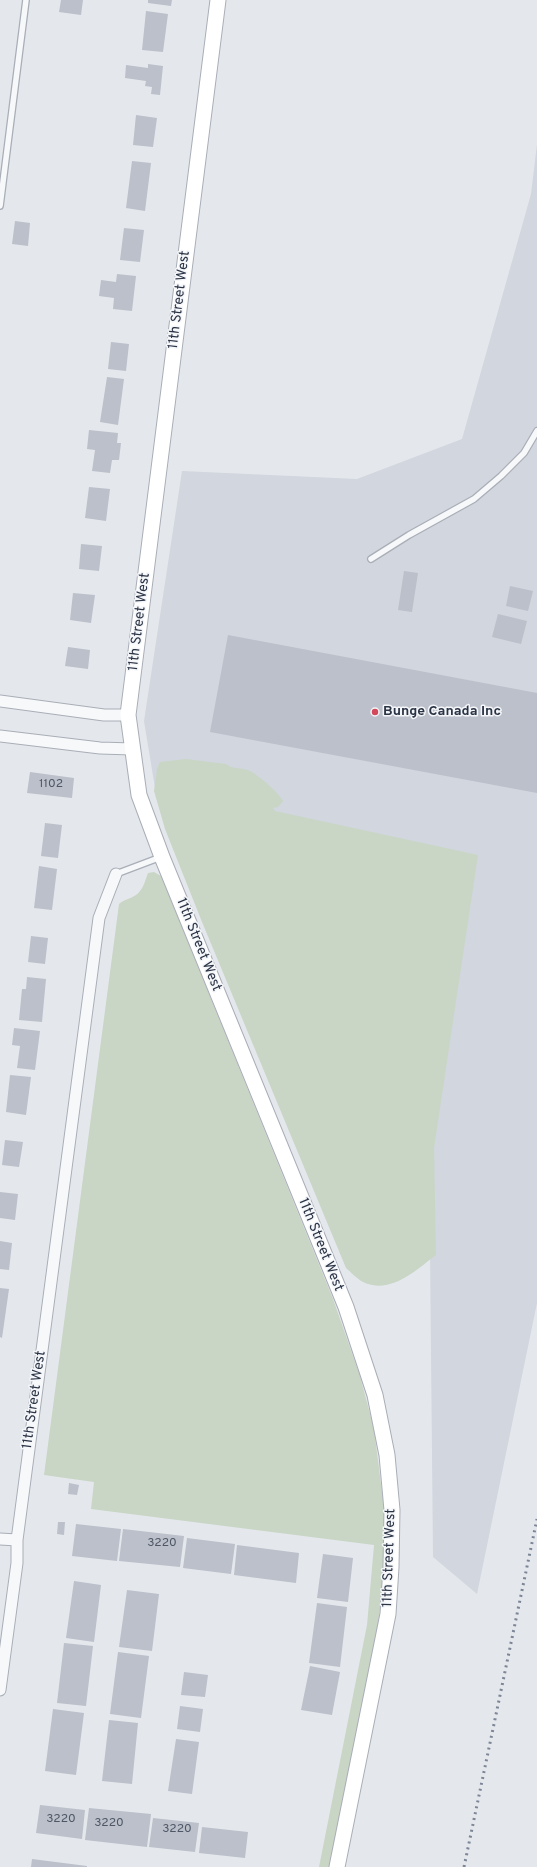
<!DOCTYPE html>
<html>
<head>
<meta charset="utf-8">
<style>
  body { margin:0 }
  canvas { display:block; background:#e4e7ec }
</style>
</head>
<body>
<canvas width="537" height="1867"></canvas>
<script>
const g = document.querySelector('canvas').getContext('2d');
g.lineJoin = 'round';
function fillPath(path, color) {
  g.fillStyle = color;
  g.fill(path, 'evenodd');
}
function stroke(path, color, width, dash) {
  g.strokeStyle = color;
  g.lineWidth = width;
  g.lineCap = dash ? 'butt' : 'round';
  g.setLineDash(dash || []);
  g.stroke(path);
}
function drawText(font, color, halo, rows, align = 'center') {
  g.font = font + ' Overpass,sans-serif';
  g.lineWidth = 3;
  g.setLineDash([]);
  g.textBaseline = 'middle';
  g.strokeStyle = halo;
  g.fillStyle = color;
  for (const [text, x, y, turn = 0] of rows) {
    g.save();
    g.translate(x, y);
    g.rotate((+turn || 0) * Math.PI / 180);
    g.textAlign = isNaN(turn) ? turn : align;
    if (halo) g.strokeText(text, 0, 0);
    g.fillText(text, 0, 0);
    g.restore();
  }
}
fillPath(new Path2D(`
  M537 144V1303L477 1594 433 1557 429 1146 155 788 144 721 182 471 357 479 462 439 531 194Z`), '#d2d6de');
fillPath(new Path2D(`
  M186 759 226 764C232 770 242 767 250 771 259 776 278 792 283 801L278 807 273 808 275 811 478 855 434 1148 436 1255C416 1270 391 1295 363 1282 357 1279 351 1272 346 1268L202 922 165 829 154 791 157 769 160 762Z
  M154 872 161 876 333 1299 360 1376 374 1429 384 1508 385 1542 382 1594 375 1645 330 1867H319L367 1625 374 1545 91 1509 94 1482 44 1475 119 904C125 899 130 899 136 895 143 890 145 881 148 873Z`), '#c9d6c5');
fillPath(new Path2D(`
  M61 0H83L81 15 59 12Z
  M148 0H172L171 6 148 3Z
  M146 11 168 14 163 52 142 50Z
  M148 64 163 66 160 95 151 94 152 87 145 86 146 81 125 78 126 65 148 68Z
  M136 115 157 118 153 147 133 145Z
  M132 161 151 163 145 211 126 208Z
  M15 221 30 223 28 246 12 244Z
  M124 228 144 230 140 262 120 260Z
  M117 274 136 276 132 311 113 309 114 298 99 296 101 280 116 282Z
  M111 342 129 344 126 371 108 369Z
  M107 377 124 379 118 425 100 422Z
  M89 430 118 433 117 443H121L119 460H112L110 473 92 471 95 450 87 449Z
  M89 487 110 489 106 521 85 518Z
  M81 544 102 546 99 571 79 569Z
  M404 571 418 573 412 612 398 610Z
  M510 586 533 591 528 611 506 606Z
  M73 593 95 595 91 623 70 620Z
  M498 614 527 621 521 644 492 637Z
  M228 635 537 693V793L210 732Z
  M68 647 90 650 88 669 65 666Z
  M30 772 74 778 72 798 27 793Z
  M45 823 62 825 58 858 41 856Z
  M39 866 57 869 52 910 34 908Z
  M31 936 48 938 45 964 28 962Z
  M27 977 46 979 42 1022 19 1020 22 989H26Z
  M14 1028 40 1031 35 1070 17 1068 20 1046 12 1045Z
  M10 1075 31 1077 26 1115 6 1112Z
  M5 1140 23 1142 19 1167 2 1165Z
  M0 1192 18 1194 15 1220 0 1218Z
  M0 1241 12 1243 9 1270 0 1269Z
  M0 1288 9 1289 2 1338 0 1337Z
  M69 1483 79 1485 77 1495 68 1494Z
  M58 1522H65L64 1535 57 1534Z
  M76 1524 121 1529 117 1561 72 1556Z
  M123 1529 184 1536 180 1567 119 1561Z
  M187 1538 235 1544 231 1574 183 1568Z
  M237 1545 299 1553 296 1583 234 1575Z
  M323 1554 353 1558 348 1602 317 1598Z
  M74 1581 101 1585 94 1642 66 1638Z
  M127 1590 159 1594 152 1651 119 1647Z
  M317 1603 347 1607 340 1667 309 1663Z
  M64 1643 93 1646 86 1706 57 1703Z
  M118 1652 149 1656 141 1718 110 1714Z
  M310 1666 340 1672 332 1715 301 1710Z
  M184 1672 208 1675 205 1697 181 1695Z
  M180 1706 203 1709 200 1732 177 1729Z
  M53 1709 84 1713 76 1775 45 1771Z
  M109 1720 138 1723 132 1784 102 1781Z
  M176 1739 199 1742 192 1794 168 1791Z
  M40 1805 85 1810 82 1839 36 1833Z
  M89 1808 151 1814 147 1847 85 1840Z
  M153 1818 199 1823 195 1852 149 1847Z
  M202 1827 248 1832 245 1858 199 1853Z
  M32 1859 87 1866V1867H31Z`), '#bbc0ca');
const service = new Path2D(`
  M0 206 26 0
  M371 559 409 535 474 499 501 476 524 453 537 431
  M116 874 161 857`);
const minor = new Path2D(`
  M0 701 104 715H128
  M0 736 100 748 132 749
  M0 1539 17 1540
  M0 1690 17 1563V1540L99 918 116 874`);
const secondary = new Path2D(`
  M218 0 128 715 139 795 162 857 346 1307 375 1395 387 1455 392 1510 391 1567 388 1614 337 1867`);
stroke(service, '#a9aeb7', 8);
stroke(minor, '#a9aeb7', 13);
stroke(secondary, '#a9aeb7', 17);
stroke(service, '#f7f8fa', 5.5);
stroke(minor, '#f7f8fa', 11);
stroke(secondary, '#fff', 15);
stroke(new Path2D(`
  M464 1867 537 1519`), '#7d8696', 3, [2, 4]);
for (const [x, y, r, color] of [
  [375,712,4,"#d1495b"]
]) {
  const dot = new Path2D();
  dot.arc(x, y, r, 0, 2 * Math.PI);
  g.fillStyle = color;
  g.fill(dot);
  stroke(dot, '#f4f6f9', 1.5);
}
drawText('12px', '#4f5766', null, [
  ["1102",51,785],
  ["3220",162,1544],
  ["3220",61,1820],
  ["3220",109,1824],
  ["3220",177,1830]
]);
drawText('14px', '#2b3445', '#f4f6f9', [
  ["11th Street West",180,300,-83],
  ["11th Street West",140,622,-83],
  ["11th Street West",198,945,68],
  ["11th Street West",320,1245,68],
  ["11th Street West",35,1400,-82],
  ["11th Street West",390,1558,-88]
]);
drawText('bold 14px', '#2b3445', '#f4f6f9', [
  ["Bunge Canada Inc",383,712]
], 'left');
</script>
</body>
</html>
